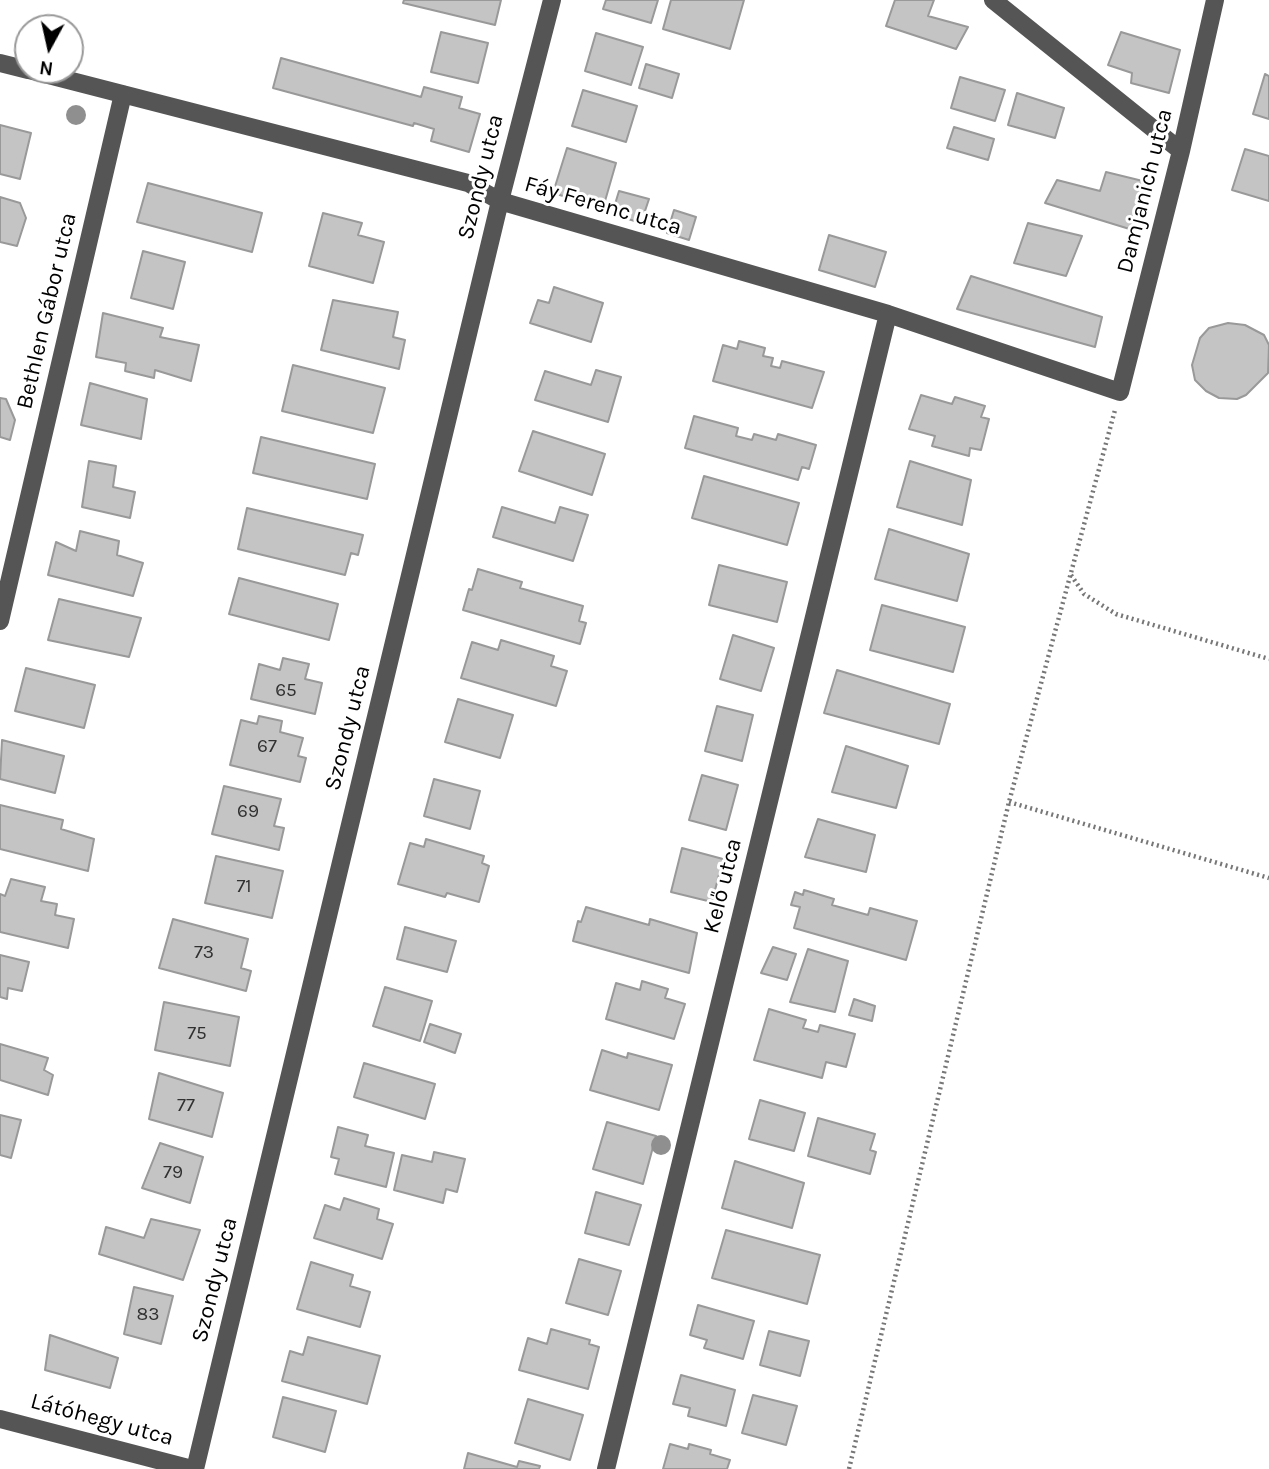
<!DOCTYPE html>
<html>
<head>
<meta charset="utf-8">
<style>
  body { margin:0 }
  #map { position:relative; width:1269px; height:1469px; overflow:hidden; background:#fff; font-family:Karla,sans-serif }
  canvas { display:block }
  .north { position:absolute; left:14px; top:14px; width:70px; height:70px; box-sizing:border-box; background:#fff; border:2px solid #999; border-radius:50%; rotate:188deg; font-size:19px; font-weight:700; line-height:28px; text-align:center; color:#000 }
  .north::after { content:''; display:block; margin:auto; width:24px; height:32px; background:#000; clip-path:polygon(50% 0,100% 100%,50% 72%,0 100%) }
</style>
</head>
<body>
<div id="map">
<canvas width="1269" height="1469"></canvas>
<div class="north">N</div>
</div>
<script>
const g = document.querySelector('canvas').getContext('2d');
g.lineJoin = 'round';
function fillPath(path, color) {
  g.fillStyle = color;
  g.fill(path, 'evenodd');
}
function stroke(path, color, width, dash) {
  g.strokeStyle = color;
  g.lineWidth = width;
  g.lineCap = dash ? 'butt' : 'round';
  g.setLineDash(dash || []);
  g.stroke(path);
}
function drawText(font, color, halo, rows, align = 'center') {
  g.font = font + ' Karla,sans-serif';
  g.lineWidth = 6;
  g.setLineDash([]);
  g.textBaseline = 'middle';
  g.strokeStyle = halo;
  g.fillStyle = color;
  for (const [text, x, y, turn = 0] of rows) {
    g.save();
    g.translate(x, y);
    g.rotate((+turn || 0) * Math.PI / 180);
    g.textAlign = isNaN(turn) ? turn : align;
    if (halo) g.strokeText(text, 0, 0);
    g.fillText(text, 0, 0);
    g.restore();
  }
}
const building = new Path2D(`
  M404 0H501L495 25 403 3Z
  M606 0H658L651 23 603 9Z
  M671 0H744L730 49 663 29Z
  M895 0H934L928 16 968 27 956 49 886 26Z
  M441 32 488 43 478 83 431 72Z
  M1121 32 1180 50 1169 93 1131 83 1132 73 1108 65Z
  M596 33 643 47 631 85 585 71Z
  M281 58 421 97 424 87 462 97 459 108 480 114 469 152 431 141 434 129 414 123 413 126 273 88Z
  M646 64 679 74 672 98 639 88Z
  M1265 74 1269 76V119L1253 114Z
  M960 77 1005 90 995 121 951 108Z
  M583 90 637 106 626 142 572 126Z
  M1017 93 1064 108 1055 138 1008 125Z
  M0 125 31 133 20 179 0 174Z
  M954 127 994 139 988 160 947 148Z
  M567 148 616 163 603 208 553 193Z
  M1245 149 1269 156V201L1232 190Z
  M1106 172 1151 183 1136 231 1045 203 1057 180 1100 191Z
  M148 183 262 213 252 252 137 222Z
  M619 191 649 199 641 223 612 214Z
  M0 197 20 203 26 218 17 246 0 242Z
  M674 210 696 217 689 240 667 233Z
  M323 213 362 223 358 235 384 242 373 283 309 266Z
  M1028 223 1082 236 1066 276 1014 263Z
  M829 235 886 252 875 287 819 270Z
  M143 251 185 262 173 309 131 298Z
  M971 276 1102 317 1095 347 957 309Z
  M554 287 603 303 591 342 530 323 538 300 549 303Z
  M333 300 398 312 393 337 405 340 399 369 321 350Z
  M103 313 163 328 160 337 199 345 191 381 155 370 154 378 125 371 126 363 96 357Z
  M1228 323 1245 325 1264 335 1269 345 1268 373 1246 395 1237 399 1219 398 1206 391 1195 380 1192 365 1200 338 1209 328Z
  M739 341 765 348 763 356 773 358 771 366 780 368 782 361 824 372 812 408 713 381 723 345 737 349Z
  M293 365 385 388 373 433 282 411Z
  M596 370 621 377 608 422 535 400 545 371 591 385Z
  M90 383 147 399 141 439 81 425Z
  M921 395 952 404 955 397 985 406 981 417 989 419 981 450 970 448 969 456 932 446 935 436 909 429Z
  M0 398 6 399 15 420 10 440 0 437Z
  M694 416 738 428 736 436 752 440 754 434 776 440 778 434 816 445 809 469 802 467 798 480 685 448Z
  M533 431 605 454 592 495 519 471Z
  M261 437 375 464 367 499 253 473Z
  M89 461 116 466 113 487 135 492 130 518 82 507Z
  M910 461 971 480 962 525 897 507Z
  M704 476 799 503 787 545 692 518Z
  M502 507 555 523 560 507 588 515 573 561 493 537Z
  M247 508 363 535 358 555 351 553 345 575 238 549Z
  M889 529 969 554 957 601 875 579Z
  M80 531 119 541 117 555 143 563 133 596 48 575 56 542 76 551Z
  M719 565 787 582 777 622 709 605Z
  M478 569 522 582 520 588 583 606 579 621 586 623 580 644 463 610 469 589 472 590Z
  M239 578 338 604 329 640 229 614Z
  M59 599 141 618 129 657 48 640Z
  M882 605 965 627 953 672 870 650Z
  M733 635 774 648 761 691 720 679Z
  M501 640 554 656 551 666 567 671 556 706 461 678 472 642 498 650Z
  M283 658 309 664 305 679 322 683 315 714 251 699 259 664 280 670Z
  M26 668 95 685 84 728 15 711Z
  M837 670 950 704 939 744 824 713Z
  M458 699 513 715 500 758 445 742Z
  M717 706 753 715 742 761 705 751Z
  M259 716 282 721 280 732 303 738 298 756 306 758 300 782 230 765 241 720 257 724Z
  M2 740 64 756 55 793 0 779Z
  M846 746 908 766 896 808 832 792Z
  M702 775 738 785 726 830 689 820Z
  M434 779 480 791 470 829 424 816Z
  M224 786 281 799 274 826 284 828 279 850 212 834Z
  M0 805 63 820 61 829 94 839 88 871 0 849Z
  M818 819 875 835 866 872 805 857Z
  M426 839 484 856 482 863 489 866 479 902 447 893 445 897 398 884 410 843 424 847Z
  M682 848 723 859 712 902 671 892Z
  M216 856 283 871 272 918 205 903Z
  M11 879 45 887 41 901 57 904 55 915 74 919 68 948 0 932V894L5 896Z
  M804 890 834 899 832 905 868 915 870 908 917 921 906 960 794 928 800 907 791 905 795 892 803 895Z
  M586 907 649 925 650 919 697 933 689 973 573 941 578 921 581 922Z
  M173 919 248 939 241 968 251 971 246 991 159 968Z
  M405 927 456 941 447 972 397 959Z
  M773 947 796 954 787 980 761 973Z
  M808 949 848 961 835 1012 790 1002Z
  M0 955 29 962 22 991 8 988 7 999 0 997Z
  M642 981 668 989 665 998 685 1004 674 1039 606 1019 616 983 640 990Z
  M385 987 432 1001 420 1041 373 1026Z
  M854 999 875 1006 872 1021 849 1015Z
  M164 1002 239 1017 230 1066 155 1050Z
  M769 1009 806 1020 803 1028 818 1032 820 1025 855 1034 846 1067 826 1062 822 1078 754 1060Z
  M430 1024 461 1034 455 1053 424 1042Z
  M0 1044 48 1058 44 1070 53 1075 48 1095 0 1080Z
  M602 1050 627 1058 628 1053 672 1065 659 1110 590 1090Z
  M364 1063 435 1084 425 1119 354 1097Z
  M159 1073 223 1093 212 1137 149 1119Z
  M760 1100 805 1113 794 1151 749 1139Z
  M0 1115 21 1120 11 1158 0 1155Z
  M818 1118 875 1134 870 1150 876 1152 870 1174 808 1156Z
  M607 1122 656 1136 643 1184 593 1169Z
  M338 1127 368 1135 365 1146 394 1153 386 1187 335 1174 339 1159 331 1157Z
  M160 1143 203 1157 190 1203 142 1188Z
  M434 1152 465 1159 457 1192 446 1189 443 1203 394 1190 402 1155 432 1162Z
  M735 1161 804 1183 792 1228 722 1208Z
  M596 1192 641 1205 629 1245 585 1233Z
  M344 1198 379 1209 377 1219 393 1224 382 1259 314 1238 325 1205 340 1210Z
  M151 1219 200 1230 183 1280 99 1254 106 1227 144 1238Z
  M726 1230 820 1255 807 1304 712 1278Z
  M579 1259 621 1271 608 1315 566 1303Z
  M311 1262 353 1275 350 1286 370 1292 360 1327 297 1309Z
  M134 1287 173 1296 161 1344 124 1334Z
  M698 1305 754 1321 743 1359 704 1348 707 1340 690 1335Z
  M551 1329 590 1340 589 1344 599 1347 588 1389 519 1370 528 1338 547 1344Z
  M769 1331 809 1341 800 1376 760 1365Z
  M50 1335 118 1358 110 1388 45 1370Z
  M308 1337 380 1356 367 1404 282 1381 290 1351 303 1355Z
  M681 1375 735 1390 726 1426 688 1416 690 1408 673 1404Z
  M753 1395 797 1406 786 1445 742 1433Z
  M283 1397 336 1411 325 1452 273 1437Z
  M528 1399 583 1415 570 1460 515 1443Z
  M670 1444 688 1449 689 1444 711 1450 710 1454 730 1460 727 1469H663Z
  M468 1453 517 1467 519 1461 540 1466 539 1469H464Z`);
fillPath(building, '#c4c4c4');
stroke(building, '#999', 2);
stroke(new Path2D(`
  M1071 575 1084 594 1116 614 1269 659
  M1009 802 1269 878
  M849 1469 1009 802 1115 410`), '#777', 4.5, [2, 3.5]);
stroke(new Path2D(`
  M993 0 1181 151
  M0 63 28 70
  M29 70 468 183 500 201 888 314 1120 392 1181 151 1215 0
  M0 621 123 94
  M0 1419 192 1469
  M195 1469 500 201 552 0
  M606 1469 888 314`), '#555', 18);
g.fillStyle = '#8f8f8f';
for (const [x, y] of [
  [76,115],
  [661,1145]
]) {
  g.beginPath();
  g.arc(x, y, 10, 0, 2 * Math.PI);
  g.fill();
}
drawText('19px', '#313131', null, [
  ["65",286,691],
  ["67",267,747],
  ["69",248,812],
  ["71",244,887],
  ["73",204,953],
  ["75",197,1034],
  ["77",186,1106],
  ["79",173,1173],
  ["83",148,1315]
]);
drawText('23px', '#000', '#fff', [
  ["Szondy utca",481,177,-76],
  ["Damjanich utca",1145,191,-76],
  ["Fáy Ferenc utca",603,206,16],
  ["Bethlen Gábor utca",47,311,-77],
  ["Szondy utca",348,728,-76],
  ["Kelő utca",723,886,-76],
  ["Szondy utca",215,1280,-76],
  ["Látóhegy utca",102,1420,15]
]);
</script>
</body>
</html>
